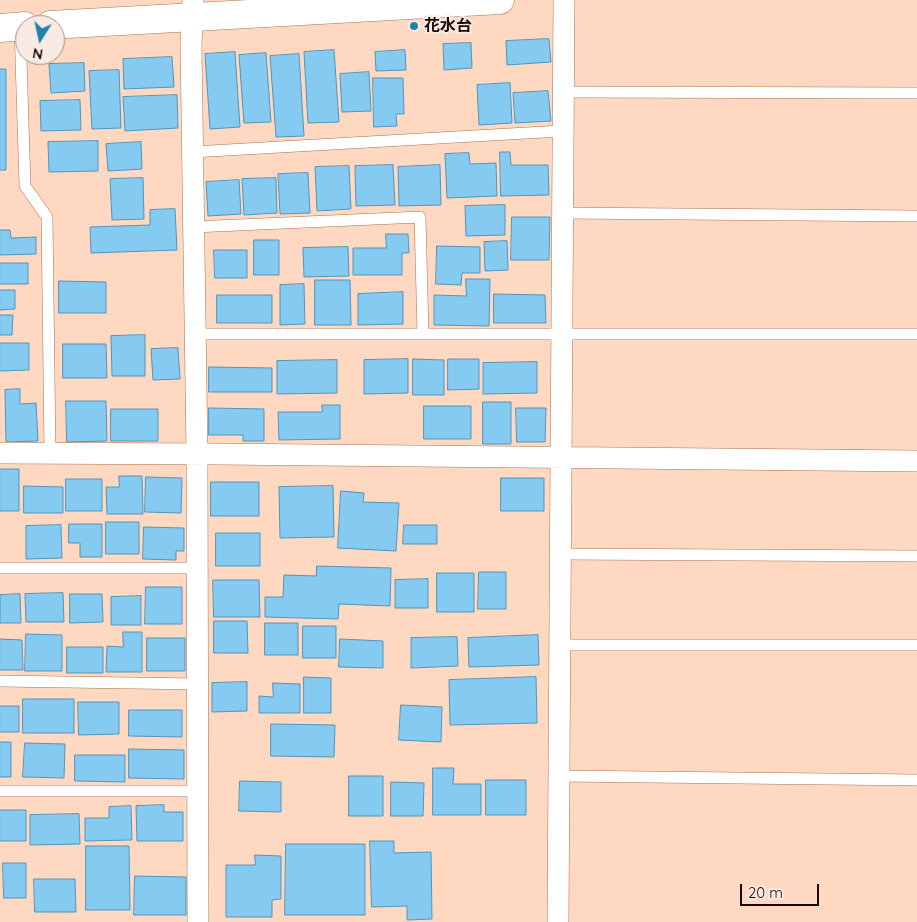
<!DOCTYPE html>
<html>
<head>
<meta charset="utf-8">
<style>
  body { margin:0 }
  #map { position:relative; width:917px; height:922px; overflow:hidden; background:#ffd8c1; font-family:Quicksand,sans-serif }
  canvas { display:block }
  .north { position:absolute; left:15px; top:15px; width:50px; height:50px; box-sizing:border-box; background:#f9ebe3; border:1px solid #a09088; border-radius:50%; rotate:190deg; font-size:14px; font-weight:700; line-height:20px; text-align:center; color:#1b0700 }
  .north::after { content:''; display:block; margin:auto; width:18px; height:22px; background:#2282ae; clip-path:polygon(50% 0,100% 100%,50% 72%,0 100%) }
  .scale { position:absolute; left:740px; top:884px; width:79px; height:22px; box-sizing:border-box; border:2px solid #1b0700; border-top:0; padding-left:6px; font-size:15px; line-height:18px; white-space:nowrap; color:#1b0700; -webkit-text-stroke:4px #f9ebe3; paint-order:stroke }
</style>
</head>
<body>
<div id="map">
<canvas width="917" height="922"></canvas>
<div class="north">N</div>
<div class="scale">20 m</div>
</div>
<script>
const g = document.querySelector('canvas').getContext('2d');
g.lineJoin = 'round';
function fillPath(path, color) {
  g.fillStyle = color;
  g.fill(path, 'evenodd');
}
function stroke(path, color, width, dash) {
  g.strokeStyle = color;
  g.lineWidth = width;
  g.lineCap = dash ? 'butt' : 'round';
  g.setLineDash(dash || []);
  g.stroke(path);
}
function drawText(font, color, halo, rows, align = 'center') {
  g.font = font + ' Quicksand,"Noto Sans JP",sans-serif';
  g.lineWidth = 4;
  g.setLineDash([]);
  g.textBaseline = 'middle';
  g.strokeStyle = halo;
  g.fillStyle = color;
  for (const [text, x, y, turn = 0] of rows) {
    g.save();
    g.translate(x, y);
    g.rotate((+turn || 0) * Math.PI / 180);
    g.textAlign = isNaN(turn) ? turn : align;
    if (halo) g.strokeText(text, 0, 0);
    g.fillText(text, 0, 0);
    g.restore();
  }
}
const building = new Path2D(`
  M549 39 551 62 507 65 506 41Z
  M471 43 472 68 444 70 443 44Z
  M334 50 339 122 308 123 304 52Z
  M405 50 406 70 376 71 375 52Z
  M235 52 240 127 210 129 205 54Z
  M266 53 271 122 244 123 239 55Z
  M299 54 304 136 276 137 270 56Z
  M172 57 174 87 124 89 123 59Z
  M84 63 85 91 51 93 49 64Z
  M0 69H6V170H0Z
  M119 70 121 128 92 129 89 71Z
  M369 72 371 111 342 112 340 74Z
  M373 78H403L404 114H396L397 126 374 127Z
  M510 83 512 123 479 125 477 85Z
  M548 91 551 121 515 123 513 93Z
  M177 95 178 128 125 131 123 97Z
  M80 100 81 130 41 131 40 101Z
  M98 141V171L49 172 48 142Z
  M141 142 142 169 108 171 106 144Z
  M500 152H510L511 165H548L549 195 501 196Z
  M469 153 470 164 496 163 497 196 447 198 445 154Z
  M393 165 395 205 356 206 355 166Z
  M440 165 441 205 399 206 398 167Z
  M349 166 351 209 317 211 315 167Z
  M308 173 310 213 280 214 278 174Z
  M143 178 144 219 112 220 110 179Z
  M276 178 277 213 244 215 242 179Z
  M239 180 241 214 208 216 206 182Z
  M505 205V235L466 236 465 206Z
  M175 209 177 250 91 253 90 227 150 225V210Z
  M512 217H550L549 260H511Z
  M0 230H10L11 238 36 237V254L0 255Z
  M386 234H408L409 253H402V275H353V248H386Z
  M254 240H279V275H254Z
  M507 241 508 270 485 271 484 242Z
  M437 246 480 247V273H462L461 285 436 284Z
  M348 247 349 276 304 277 303 248Z
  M214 250H247V278H215Z
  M0 263H28V284H0Z
  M466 279H490L489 326 434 325V295L466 296Z
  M315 280H350L351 325H315Z
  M59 281 106 282V313H59Z
  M304 284 305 324 280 325V285Z
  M0 290H15V309L0 310Z
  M403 292V324L358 325V294Z
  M494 294 545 295 546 323H494Z
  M217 295H272V323H217Z
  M0 315H13L12 335H0Z
  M145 335V376H112L111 336Z
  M0 343H29V370L0 371Z
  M63 344H106L107 378H63Z
  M178 348 180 379 153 380 151 349Z
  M408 359V393L364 394V360Z
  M413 359 444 360V395H413Z
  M448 359H479V389L448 390Z
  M337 360V393L277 394V361Z
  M537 362V393L483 394V363Z
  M209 367 272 368V392H209Z
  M20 389V404L36 403 38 441 6 442 5 390Z
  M66 401H106L107 441 67 442Z
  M483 402H511V444H483Z
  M322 405H340V439L279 440 278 412H322Z
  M424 406H471V439H424Z
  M209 408 264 409V441H243V435H209Z
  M516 408H546L545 442H517Z
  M111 409H158V441H111Z
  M0 469H19V511H0Z
  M119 476H142L143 514H107L106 487H119Z
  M146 477 182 478 181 513 145 512Z
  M501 478H544V511H501Z
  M66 479H102V511H66Z
  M211 482H259V516H211Z
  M24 486 63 487V513H24Z
  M333 486 334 537 280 538 279 487Z
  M341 491 364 493 363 502 399 503 396 551 338 548Z
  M106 522H139V554H106Z
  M69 524H102V557H80V543H69Z
  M61 525 62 558 26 559V526Z
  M404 525H437V544H403Z
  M144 527 184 528V551H176V560L143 559Z
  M216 533H260V566H216Z
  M317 566 391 568 390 606 339 604 338 619 265 617V597H283L284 575 316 576Z
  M479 572H506V609H478Z
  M437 573H474V612H437Z
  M428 579V608H395V580Z
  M213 580H259L260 617H214Z
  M146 587H182V624H145Z
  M63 593 64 622H26L25 594Z
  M20 594 21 623H0V595Z
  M70 594H102L103 622 70 623Z
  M141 596V625H111V597Z
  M214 621H247L248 653H214Z
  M265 623H298V655H265Z
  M303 626H336V658H303Z
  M123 632H142V672H106L107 646 123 647Z
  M26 634 62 635V671H25Z
  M538 635 539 665 469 667 468 638Z
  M457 637 458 666 411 668V638Z
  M147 638H185V671H147Z
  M0 639 22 640 23 670H0Z
  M340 639 383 641V668L339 667Z
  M67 647H103V673H67Z
  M304 677 331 678V713H304Z
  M536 677 537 723 450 725 449 680Z
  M247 682V711L212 712V683Z
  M273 683 300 684V713H259V696L273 697Z
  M23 699H74V733H23Z
  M78 702H119V734L79 735Z
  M401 705 442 707 441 742 399 740Z
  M0 706H19V732H0Z
  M129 710H182V737L129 736Z
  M271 724 335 725 334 757 271 756Z
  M0 742H11V777H0Z
  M25 743 65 744 64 778 23 777Z
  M129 749 184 750V779L129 778Z
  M75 755H125V782L75 781Z
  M433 768H454L453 784H481V815H433Z
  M349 776H383V816H349Z
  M486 780H526V815H486Z
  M240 781 281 782V812L239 811Z
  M391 782 424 783 423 816H391Z
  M164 805V812H183V841H137L136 806Z
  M131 806 132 840 85 841V818H109V807Z
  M0 810H26V841H0Z
  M79 814 80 844 30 845V815Z
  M370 841H394V853L431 852 432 919 407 920V906L372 907Z
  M286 844H365V915H285Z
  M86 846H129L130 910H86Z
  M255 855 281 856V899L272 900V917H226V865H255Z
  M3 863H26V898H4Z
  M135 876 186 877V915H134Z
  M34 879H75L76 912H35Z`);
fillPath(building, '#85caf1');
stroke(building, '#5095ba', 1);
const service = new Path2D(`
  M20 27 25 186 47 217 50 453
  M563 92 917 93
  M192 152 562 131
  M562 213 917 216
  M193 227 420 217 423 334
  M195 334H917
  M560 554 917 556
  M0 568H196
  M559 645H917
  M0 681 198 684
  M559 776 917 780
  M0 791H198`);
const minor = new Path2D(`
  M193 0 191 45 197 454 198 922
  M0 453 217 454 917 461
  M558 922 564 0`);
const tertiary = new Path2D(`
  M50 25 500 0
  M0 28 25 26`);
stroke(service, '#aa724c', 12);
stroke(minor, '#aa724c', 22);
stroke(tertiary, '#aa724c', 29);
stroke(service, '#fff', 11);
stroke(minor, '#fff', 21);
stroke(tertiary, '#fff', 28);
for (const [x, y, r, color] of [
  [414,26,5,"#2282ae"]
]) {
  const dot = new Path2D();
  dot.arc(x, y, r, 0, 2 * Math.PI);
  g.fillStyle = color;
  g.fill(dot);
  stroke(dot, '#f9ebe3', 2);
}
drawText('bold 16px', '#1b0700', '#f9ebe3', [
  ["花水台",424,26]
], 'left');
</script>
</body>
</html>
